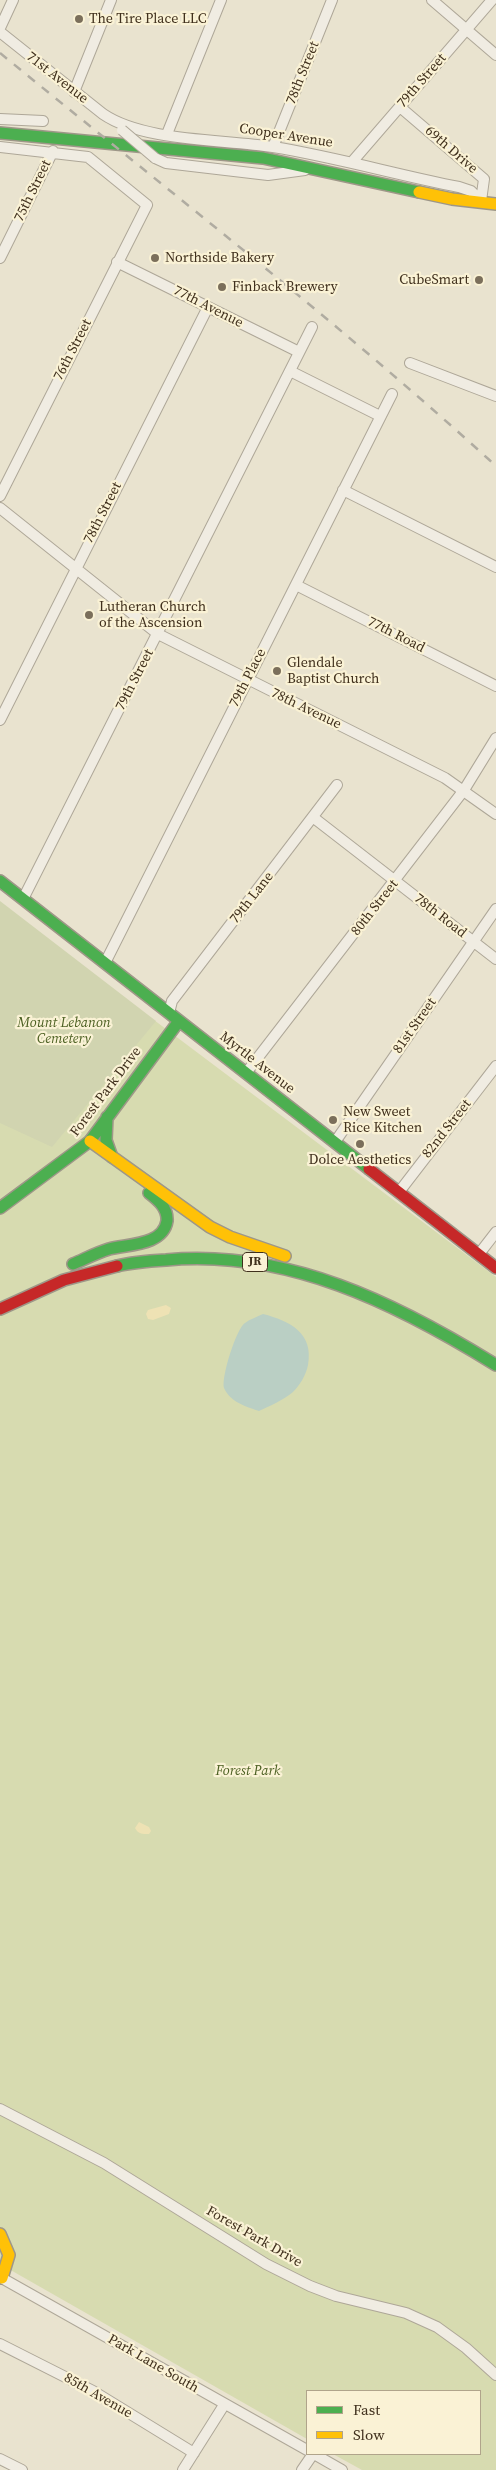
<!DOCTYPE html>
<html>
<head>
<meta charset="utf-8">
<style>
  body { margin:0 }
  #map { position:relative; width:496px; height:2470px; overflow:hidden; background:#e9e3cf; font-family:"Source Serif 4",serif }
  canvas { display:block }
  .legend { position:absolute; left:306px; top:2390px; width:175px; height:65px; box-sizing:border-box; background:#faf2d5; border:1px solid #b0a48b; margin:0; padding:6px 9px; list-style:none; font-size:15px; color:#40301d }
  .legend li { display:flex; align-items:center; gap:10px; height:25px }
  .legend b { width:25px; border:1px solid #b0a48b }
</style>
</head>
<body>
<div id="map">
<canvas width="496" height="2470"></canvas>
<ul class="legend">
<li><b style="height:6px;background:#4caf50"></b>Fast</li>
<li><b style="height:6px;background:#ffc107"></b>Slow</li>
</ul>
</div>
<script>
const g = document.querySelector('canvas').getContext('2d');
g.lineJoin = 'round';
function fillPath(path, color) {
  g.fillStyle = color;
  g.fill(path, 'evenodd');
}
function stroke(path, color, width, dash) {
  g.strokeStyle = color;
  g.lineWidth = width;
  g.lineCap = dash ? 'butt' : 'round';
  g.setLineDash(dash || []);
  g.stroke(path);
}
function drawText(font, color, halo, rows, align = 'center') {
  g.font = font + ' "Source Serif 4",serif';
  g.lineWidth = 4.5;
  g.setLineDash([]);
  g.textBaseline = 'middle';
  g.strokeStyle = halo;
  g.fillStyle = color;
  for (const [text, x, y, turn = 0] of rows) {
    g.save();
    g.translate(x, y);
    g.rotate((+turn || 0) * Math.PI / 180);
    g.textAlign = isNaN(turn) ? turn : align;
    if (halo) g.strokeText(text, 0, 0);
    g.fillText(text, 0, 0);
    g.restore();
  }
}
fillPath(new Path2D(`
  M154 1020 496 1277V2470H362L333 2454H480V2391H307V2439L0 2264V1106Z`), '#d7dbb0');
fillPath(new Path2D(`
  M166 1305 171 1308 169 1314 153 1320 148 1319 146 1314 148 1310Z
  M139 1822 149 1827 151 1831 149 1834C142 1834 138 1834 135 1828Z`), '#eee2b4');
fillPath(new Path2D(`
  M0 901 156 1021 52 1147 0 1123Z`), '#d1d4b0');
fillPath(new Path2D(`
  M263 1314C290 1321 314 1333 308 1365 306 1375 300 1385 293 1392 283 1400 270 1406 259 1411 247 1407 230 1402 224 1388 221 1378 236 1329 245 1323 250 1319 257 1317 263 1314Z`), '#bacfc4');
const street = new Path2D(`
  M432 0 496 55
  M0 28 13 0
  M0 32 103 114C144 142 223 139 273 147 336 157 397 175 459 187L471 191 481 201
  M74 92 111 0
  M400 107 484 179 481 201
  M0 119 43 121
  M167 134 221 0
  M0 147 88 157 147 205 0 496
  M273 147 332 0
  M155 158 166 163 268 175 305 170
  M352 162 492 0
  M0 258 53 151
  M117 262 299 352
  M410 363 496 396
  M290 371 380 416
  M343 490 496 567
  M0 508 158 634 445 778 496 814
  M296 585 496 686
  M0 720 208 307
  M314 818 496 959
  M23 899 312 327
  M105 963 392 394
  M169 1013 172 1001 337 785
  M246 1073 464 790 496 738
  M335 1142 496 909
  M399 1192 496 1066
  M479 1254 496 1232
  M0 2109 104 2163 266 2264 310 2286 336 2296 406 2313 437 2327 466 2348 496 2375
  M0 2277 307 2450
  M0 2344 93 2391 194 2453
  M314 2454 342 2470
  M0 2459 22 2470
  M183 2470 224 2405
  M302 2470 313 2454`);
const fast = new Path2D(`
  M0 133 263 158 419 192
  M0 881 369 1169
  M107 1117 106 1140 112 1157
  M0 1208 90 1141 179 1021
  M73 1264C85 1259 96 1253 109 1249 127 1244 163 1246 167 1221 168 1208 158 1200 149 1193
  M117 1266C133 1262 149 1261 166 1260 287 1249 396 1303 496 1365`);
const slow = new Path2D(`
  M419 192 452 199 496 204
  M90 1141 210 1227 230 1237 285 1256
  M0 2234 9 2255 2 2278`);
const jam = new Path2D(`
  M369 1169 496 1268
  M0 1309 64 1280 117 1266`);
stroke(street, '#aea798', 12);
stroke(fast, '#9e9788', 14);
stroke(slow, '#9e9788', 14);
stroke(jam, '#9e9788', 14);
stroke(street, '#f0ece2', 10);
stroke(fast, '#4caf50', 11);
stroke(slow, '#ffc107', 11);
stroke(jam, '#c62828', 11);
stroke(new Path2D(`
  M0 53C166 189 337 321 496 466`), '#b0aca1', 2.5, [9, 9]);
const streetBridge = new Path2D(`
  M122 130 155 158`);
stroke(streetBridge, '#aea798', 12, []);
stroke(streetBridge, '#f0ece2', 10);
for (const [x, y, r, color] of [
  [79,19,5,"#7b6f5b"],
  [155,258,5,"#7b6f5b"],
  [479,280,5,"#7b6f5b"],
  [222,287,5,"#7b6f5b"],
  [89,615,5,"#7b6f5b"],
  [277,671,5,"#7b6f5b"],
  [333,1120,5,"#7b6f5b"],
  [360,1144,5,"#7b6f5b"]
]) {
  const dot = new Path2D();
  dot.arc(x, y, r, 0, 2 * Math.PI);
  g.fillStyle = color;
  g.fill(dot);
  stroke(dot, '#faf2d5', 2);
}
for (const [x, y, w] of [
  [255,1262,25]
]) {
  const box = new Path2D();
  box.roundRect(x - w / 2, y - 9.5, w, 19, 4);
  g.fillStyle = '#faf2d5';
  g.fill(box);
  stroke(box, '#40301d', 1);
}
drawText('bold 12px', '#40301d', null, [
  ["JR",255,1262]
]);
drawText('14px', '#40301d', '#faf2d5', [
  ["The Tire Place LLC",89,19],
  ["Northside Bakery",165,258],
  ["CubeSmart",469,280,"right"],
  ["Finback Brewery",232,287],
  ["Lutheran Church",99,607],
  ["of the Ascension",99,623],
  ["Glendale",287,663],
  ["Baptist Church",287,679],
  ["New Sweet",343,1112],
  ["Rice Kitchen",343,1128],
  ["Dolce Aesthetics",360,1160,"center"]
], 'left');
drawText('14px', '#40301d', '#faf2d5', [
  ["78th Street",303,73,-68],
  ["71st Avenue",57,78,38],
  ["79th Street",422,81,-49],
  ["Cooper Avenue",286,136,9],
  ["69th Drive",451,150,41],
  ["75th Street",33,191,-64],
  ["77th Avenue",208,307,27],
  ["76th Street",73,350,-63],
  ["78th Street",103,513,-63],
  ["77th Road",396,635,27],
  ["79th Place",248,678,-63],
  ["79th Street",135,680,-63],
  ["78th Avenue",306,709,26],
  ["79th Lane",252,898,-52],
  ["80th Street",375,908,-52],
  ["78th Road",440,916,38],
  ["81st Street",415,1026,-55],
  ["Myrtle Avenue",257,1063,38],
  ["Forest Park Drive",106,1092,-53],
  ["82nd Street",447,1129,-52],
  ["Forest Park Drive",254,2237,30],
  ["Park Lane South",153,2364,30],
  ["85th Avenue",98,2396,30]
]);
drawText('italic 14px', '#4b5f21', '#faf2d5', [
  ["Mount Lebanon",64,1023],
  ["Cemetery",64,1039],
  ["Forest Park",248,1771]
]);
</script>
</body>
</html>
